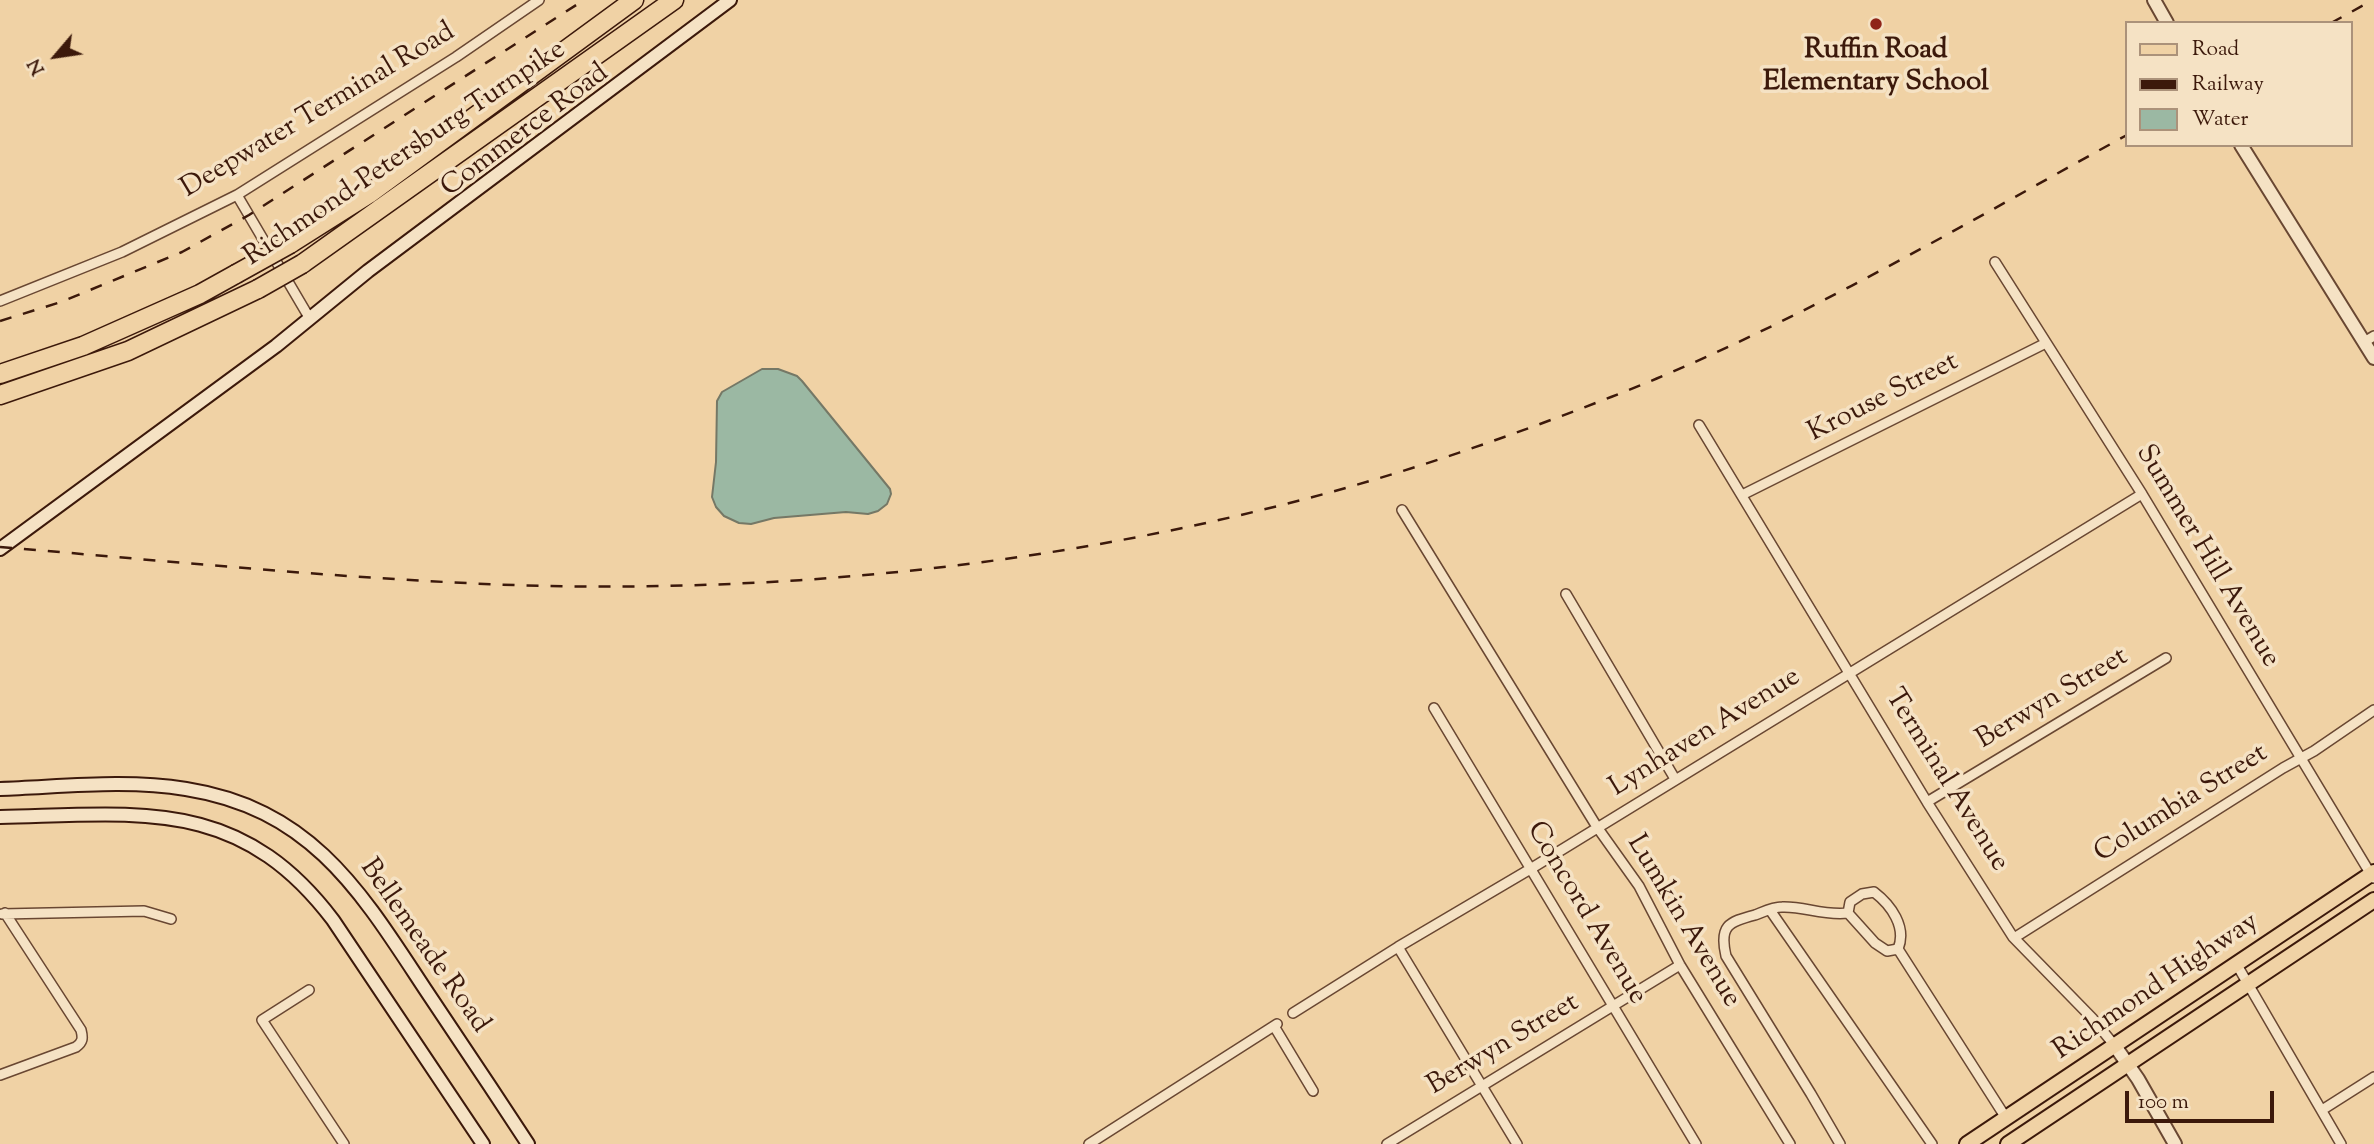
<!DOCTYPE html>
<html>
<head>
<meta charset="utf-8">
<style>
	body { margin:0 }
	#map { position:relative; width:2374px; height:1144px; overflow:hidden; background:#f0d2a5; font-family:"Sorts Mill Goudy",serif }
	canvas { display:block }
	.legend { position:absolute; left:2125px; top:21px; width:228px; height:126px; box-sizing:border-box; background:#f5e2c4; border:2px solid #ab927a; margin:0; padding:9px 12px; list-style:none; font-size:21px; color:#3c190b }
	.legend li { display:flex; align-items:center; gap:14px; height:35px }
	.legend b { width:35px; border:2px solid #ab927a }
	.north { position:absolute; left:21px; top:21px; width:70px; height:70px; -webkit-text-stroke:5px #f5e2c4; paint-order:stroke; rotate:241deg; font-size:19px; font-weight:700; line-height:28px; text-align:center; color:#3c190b }
	.north::after { content:''; display:block; margin:auto; width:24px; height:32px; background:#3c190b; clip-path:polygon(50% 0,100% 100%,50% 72%,0 100%) }
	.scale { position:absolute; left:2125px; top:1091px; width:149px; height:32px; box-sizing:border-box; border:4px solid #3c190b; border-top:0; padding-left:9px; font-size:21px; line-height:24px; white-space:nowrap; color:#3c190b; -webkit-text-stroke:5px #f5e2c4; paint-order:stroke }
</style>
</head>
<body>
<div id="map">
<canvas width="2374" height="1144"></canvas>
<ul class="legend">
<li><b style="height:9px;background:#f0d2a5"></b>Road</li>
<li><b style="height:9px;background:#3c190b"></b>Railway</li>
<li><b style="height:19px;background:#9bb8a3"></b>Water</li>
</ul>
<div class="north">N</div>
<div class="scale">100 m</div>
</div>
<script>
const ctx = document.querySelector('canvas').getContext('2d');
ctx.lineJoin = 'round';
function fill(path, color) {
  ctx.fillStyle = color;
  ctx.fill(path, 'evenodd');
}
function strokePath(path, color, width, dash) {
  ctx.strokeStyle = color;
  ctx.lineWidth = width;
  ctx.lineCap = dash ? 'butt' : 'round';
  ctx.setLineDash(dash || []);
  ctx.stroke(path);
}
function write(font, color, halo, rows, align = 'center') {
  ctx.font = font + ' "Sorts Mill Goudy",serif';
  ctx.lineWidth = 7;
  ctx.setLineDash([]);
  ctx.textBaseline = 'middle';
  ctx.strokeStyle = halo;
  ctx.fillStyle = color;
  for (const [text, x, y, turn = 0] of rows) {
    ctx.save();
    ctx.translate(x, y);
    ctx.rotate((+turn || 0) * Math.PI / 180);
    ctx.textAlign = isNaN(turn) ? turn : align;
    if (halo) ctx.strokeText(text, 0, 0);
    ctx.fillText(text, 0, 0);
    ctx.restore();
  }
}
const water = new Path2D(`
	M762,369h16l19,7 5,5 88,108 1,5 -4,10 -9,7 -10,3 -22,-2 -72,6 -23,6 -12,-1 -15,-7 -8,-9 -4,-10 4,-35 1,-61 5,-9z`);
fill(water, '#9bb8a3');
strokePath(water, '#757866', 2);
const minor = new Path2D(`
	M237,195l73,124
	M1995,262l147,232 231,384
	M0,301l122,-49 115,-57 219,-138 83,-57
	M2364,342l10,-6
	M1699,425l228,377 86,135 80,82 22,27
	M1742,495l304,-152
	M1402,510l195,317 42,59 41,79 110,179
	M1566,594l109,185
	M1434,708l262,436
	M1927,802l239,-144
	M1874,892c17,13 33,35 24,57l-11,2 -12,-8 -27,-30 2,-11 12,-8z
	M1770,910l162,234
	M2,914l142,-3 27,8
	M2014,938l269,-170 31,-17 60,-41
	M1398,947l119,197
	M1898,949l108,169
	M2237,965l104,179
	M309,990l-47,30 82,124
	M1293,1013l105,-66 134,-79 610,-374
	M1274,1026l39,65
	M0,1075l76,-28c7,-5 7,-9 5,-17l-76,-117
	M2322,1110l52,-33
	M1089,1144l188,-120
	M1387,1144l293,-179
	M1840,1144l-29,-50 -85,-138c-7,-30 2,-34 29,-41 8,-3 18,-8 27,-8 22,-1 41,9 66,6`);
const tertiary = new Path2D(`
	M2154,0l13,23
	M2241,145l133,213
	M2115,1046l23,33 37,65`);
const secondary = new Path2D(`
	M0,549l276,-203 92,-75 362,-271
	M0,789c61,-2 125,-10 186,0 126,20 175,103 239,200 35,52 69,103 103,155
	M0,817c139,-3 239,-21 333,103l150,224`);
const primary = new Path2D(`
	M1967,1144l407,-272
	M2008,1144l366,-244`);
const motorway = new Path2D(`
	M290,244l79,-50 265,-194
	M302,264l372,-264
	M0,374l83,-28 117,-52 36,-20
	M0,395l128,-44 130,-62`);
strokePath(minor, '#694732', 12);
strokePath(tertiary, '#694732', 16);
strokePath(secondary, '#3c190b', 16);
strokePath(primary, '#3c190b', 18);
strokePath(motorway, '#3c190b', 21);
strokePath(minor, '#f5e2c4', 9);
strokePath(tertiary, '#f5e2c4', 12);
strokePath(secondary, '#f5e2c4', 12);
strokePath(primary, '#f0d2a5', 14);
strokePath(motorway, '#f0d2a5', 18);
strokePath(new Path2D(`
	M2331,23l42,-23
	M0,321l61,-19 121,-50 67,-37 335,-215
	M0,547c181,15 362,34 544,39 256,5 514,-22 761,-87 104,-27 206,-63 306,-102 180,-70 348,-170 516,-262`), '#3c190b', 2.5, [12, 12]);
const motorwayBridge = new Path2D(`
	M236,274l54,-30
	M258,289l44,-25`);
strokePath(motorwayBridge, '#3c190b', 21, []);
strokePath(motorwayBridge, '#f0d2a5', 18);
for (const [x, y, r, color] of [
	[1876,24,7,"#8f2418"]
]) {
  const dot = new Path2D();
  dot.arc(x, y, r, 0, 2 * Math.PI);
  ctx.fillStyle = color;
  ctx.fill(dot);
  strokePath(dot, '#f5e2c4', 2.5);
}
write('bold 28px', '#3c190b', '#f5e2c4', [
	["Ruffin Road",1876,52],
	["Elementary School",1876,84]
]);
write('28px', '#3c190b', '#f5e2c4', [
	["Deepwater Terminal Road",319,112,-31],
	["Commerce Road",526,132,-37],
	["Richmond-Petersburg Turnpike",406,155,-34],
	["Krouse Street",1884,399,-27],
	["Summer Hill Avenue",2206,557,59],
	["Berwyn Street",2053,700,-31],
	["Lynhaven Avenue",1706,734,-32],
	["Terminal Avenue",1945,781,58],
	["Columbia Street",2182,805,-32],
	["Concord Avenue",1585,914,59],
	["Lumkin Avenue",1682,922,59],
	["Bellemeade Road",423,947,55],
	["Richmond Highway",2157,988,-34],
	["Berwyn Street",1504,1046,-31]
]);
</script>
</body>
</html>
